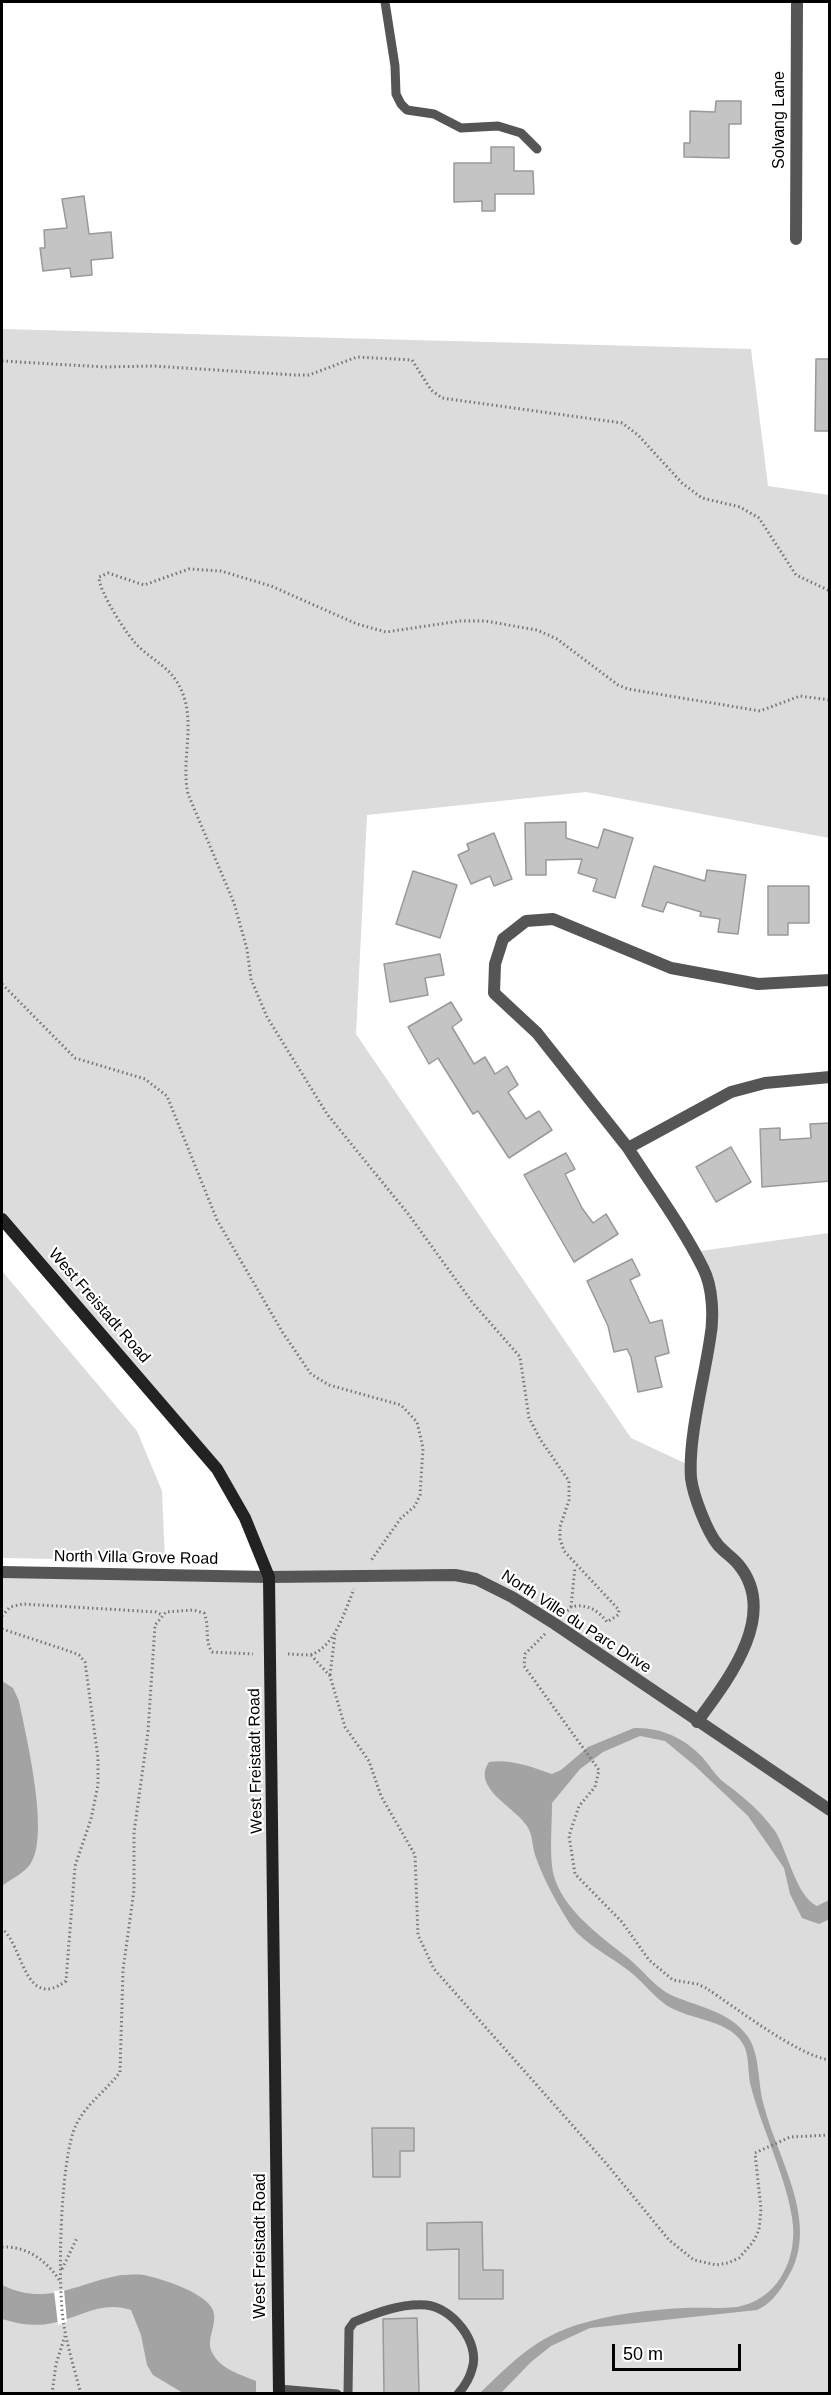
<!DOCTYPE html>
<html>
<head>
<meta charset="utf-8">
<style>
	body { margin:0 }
	#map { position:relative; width:831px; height:2395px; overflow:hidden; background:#fff; font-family:Helvetica,sans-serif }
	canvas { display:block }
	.frame { position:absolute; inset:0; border:3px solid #000; pointer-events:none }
	.scale { position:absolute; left:612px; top:2344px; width:129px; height:27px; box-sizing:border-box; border:3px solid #000; border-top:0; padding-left:8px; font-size:18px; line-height:21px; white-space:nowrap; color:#000; -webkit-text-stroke:4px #fff; paint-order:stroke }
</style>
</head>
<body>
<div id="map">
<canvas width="831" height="2395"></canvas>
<div class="frame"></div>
<div class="scale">50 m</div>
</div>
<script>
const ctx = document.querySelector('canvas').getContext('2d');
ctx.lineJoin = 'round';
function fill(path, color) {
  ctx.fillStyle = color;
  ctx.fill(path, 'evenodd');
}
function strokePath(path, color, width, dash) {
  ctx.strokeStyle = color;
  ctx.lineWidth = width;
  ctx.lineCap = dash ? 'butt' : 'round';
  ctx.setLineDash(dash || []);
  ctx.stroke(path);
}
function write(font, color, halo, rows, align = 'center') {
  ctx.font = font + ' Helvetica,sans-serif';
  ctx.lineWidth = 4.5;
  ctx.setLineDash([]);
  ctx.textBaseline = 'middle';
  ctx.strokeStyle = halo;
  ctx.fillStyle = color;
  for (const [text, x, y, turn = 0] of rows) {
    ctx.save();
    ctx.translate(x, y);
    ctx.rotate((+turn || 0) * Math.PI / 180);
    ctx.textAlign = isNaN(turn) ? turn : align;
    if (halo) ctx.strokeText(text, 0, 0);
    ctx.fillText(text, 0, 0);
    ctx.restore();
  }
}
fill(new Path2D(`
	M2,329l749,20 17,137 61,9v343l-243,-46 -219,23 -11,219 275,404 60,28 20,-166 -18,-48 136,-19v1160l-827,1v-822l267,5 -52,-108 -215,-250z
	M2,1271l135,160 25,60 3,70 -163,-3z`), '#dcdcdc');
fill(new Path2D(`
	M2,1681l11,7 6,13c7,35 31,133 12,162 -6,10 -20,16 -29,23z
	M634,1728c26,-1 51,10 69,30 6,7 12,16 18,22 20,15 39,30 54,51 13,21 21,65 42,75l12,-6 -1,20 -9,4 -17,-6 -12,-24 -6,-26 -36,-52 -54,-51 -29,-24 -25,-5 -37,16 -23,17 -28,34c0,20 -2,43 0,63 4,39 48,70 76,92 14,11 26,28 41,36 25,12 58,16 76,39 16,18 12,50 19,73 15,57 59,121 21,176 -7,12 -16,23 -28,28l-167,18 -39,18 -20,16 -30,31h-21c32,-31 56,-56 100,-69 34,-10 67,-14 103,-16 18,-1 36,1 54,-1 39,-7 59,-44 56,-82 -4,-43 -32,-97 -43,-142 -2,-11 -1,-30 -7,-39 -15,-27 -60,-23 -82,-43 -11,-9 -20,-21 -32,-30 -20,-16 -48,-28 -61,-50 -13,-21 -25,-43 -33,-66 -3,-10 -2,-20 -8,-29 -12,-19 -56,-38 -38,-64 23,-3 42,5 63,12l9,-4 27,-23z
	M121,2275c7,0 16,-1 23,0 18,4 68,19 70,39 2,14 -9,27 -1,40 8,15 28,21 43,27v12h-73l-30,-18 -6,-10 -6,-30 -10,-25c-28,-10 -51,7 -78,13 -18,4 -35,1 -51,-4v-34c45,22 75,-2 119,-10z`), '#a3a3a3');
fill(new Path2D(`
	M64,2290l3,32 -9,3 -4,-34z`), '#fff');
const building = new Path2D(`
	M716,101h25v23h-12v34l-45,-1v-14h6v-32l25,1z
	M491,147h23v24h19l1,23h-39v17h-13v-10l-28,1v-39h37z
	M84,196l5,38 22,-2 2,26 -22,2 1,15 -21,2 -1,-9 -27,3 -3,-23h5l-1,-18 23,-2 -5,-29z
	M816,359h14v72h-15z
	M566,822v16l32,10 6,-19 29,9 -18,60 -22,-7 4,-12 -19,-6 4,-14 -36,1v15h-20l-1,-52z
	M494,833l18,46 -18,7 -4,-10 -19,8 -13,-29 11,-5 -2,-6z
	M654,866l51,15 2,-11 39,5 -8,59 -20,-2 2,-13 -20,-3 1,-4 -34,-10 -4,10 -21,-6z
	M413,871l44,14 -17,53 -44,-14z
	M768,886h41v37h-21v12h-20z
	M440,954l4,21 -19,3 3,17 -38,7 -6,-38z
	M451,1002l11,18 -10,7 22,37 11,-7 10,17 12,-8 11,19 -10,7 18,27 13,-8 13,19 -43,28 -31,-47 -5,3 -35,-56 -9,6 -21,-37z
	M830,1123v58l-68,6 -2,-58 20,-1v12l31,-2 -1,-14z
	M731,1147l20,35 -35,20 -20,-35z
	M566,1153l9,16 -10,5 17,34 11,15 13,-9 12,20 -44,28 -50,-87z
	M632,1259l8,16 -10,5 20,43 12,-3 7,33 -14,4 7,30 -24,5 -7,-35 -4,-8 -13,3 -6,-26 -21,-45z
	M372,2128h42v23h-14v26h-27z
	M482,2222l1,48h20v29h-44v-50l-32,1v-27z
	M417,2318l2,75h-35l-1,-74z`);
fill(building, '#c4c4c4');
strokePath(building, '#999', 1.5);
strokePath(new Path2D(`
	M2,361l103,6 48,-1 142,9h14l48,-18 55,3 19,30 11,8 180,25 16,12 44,48 20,15 38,9 19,11 37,57 34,16
	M2,984l73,74 70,21 22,17 50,124 66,113 28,41 18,11 72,20 16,17 6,26 -3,47 -5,11 -14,12 -31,44
	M571,1607l4,-40
	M564,1614l7,-7c15,-4 27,3 36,15l11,-7 1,-5 -55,-59 -4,-12v-12l9,-27v-19l-29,-42 -11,-21 -9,-61 -48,-55 -63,-87 -82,-101 -60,-97 -16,-38 -4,-30 -13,-46 -46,-109c-8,-36 11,-77 -11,-112 -10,-16 -24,-22 -37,-34 -11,-9 -42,-58 -41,-71l9,-4 36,12 45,-16 32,2 50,15 86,38 29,8 74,-11h25l52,9 20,9 61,46 10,4 132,22 40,-15 30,4
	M2,1616l8,-9 13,-3 133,8 6,3
	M2,1629l67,22 10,4 6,7 13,96v27l-7,34 -16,47 -9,115c-42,31 -43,-37 -64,-52
	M545,1634l-20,20 -1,12 75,104 -4,17 -16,19 -10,30 6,38 47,48 27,38 24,20 24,4 9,4c29,19 92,68 124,72
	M288,1654c8,0 18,2 25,0 23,-10 32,-44 41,-65
	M311,1655l19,21 15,51 24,34 12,35 34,59 3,80 16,34 171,193 64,78 25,20 22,5 12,-2 11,-5 14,-16 6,-12 2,-21 -6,-56 35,-16 40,-2
	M330,1675l5,-41
	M2,2247c25,-1 44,13 58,34
	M62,2269l15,-31
	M52,2394l4,-30 9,-28
	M81,2394c-6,-23 -13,-45 -17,-68 -7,-37 -4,-169 12,-201 10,-21 30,-34 44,-53l3,-102 11,-80v-58l14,-100 7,-107 11,-13 27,-2 11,3c6,13 0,27 8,39l41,2`), '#777', 3, [1.5, 3]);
strokePath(new Path2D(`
	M385,2l10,64 1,28 5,10 6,6 27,4 27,14 37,-2 23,7 16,16
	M279,2389l58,5
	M348,2394l1,-65 5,-7c22,-9 47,-19 72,-17 26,2 55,38 46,64 -2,8 -8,18 -14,25`), '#555', 9);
strokePath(new Path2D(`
	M796,239l1,-237
	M830,980l-72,4 -87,-16 -118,-49 -27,2 -23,18 -8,25 -1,29 43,40 91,115 103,-56 34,-9 65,-6
	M628,1148c25,39 54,78 75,120 10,19 11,50 7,71 -6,41 -22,99 -19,139 2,17 16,54 27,67 6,7 14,12 20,19 42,50 -10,116 -41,158
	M2,1572l267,5 186,-2 21,4 36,18 43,27 275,186`), '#555', 12);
strokePath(new Path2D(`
	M2,1219l215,250 28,49 24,59 10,817`), '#222', 12);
write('16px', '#000', '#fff', [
	["Solvang Lane",780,120,-90],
	["West Freistadt Road",99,1306,49],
	["North Villa Grove Road",136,1558,1],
	["North Ville du Parc Drive",576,1622,33],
	["West Freistadt Road",256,1761,-91],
	["West Freistadt Road",261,2246,-90]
]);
</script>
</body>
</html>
